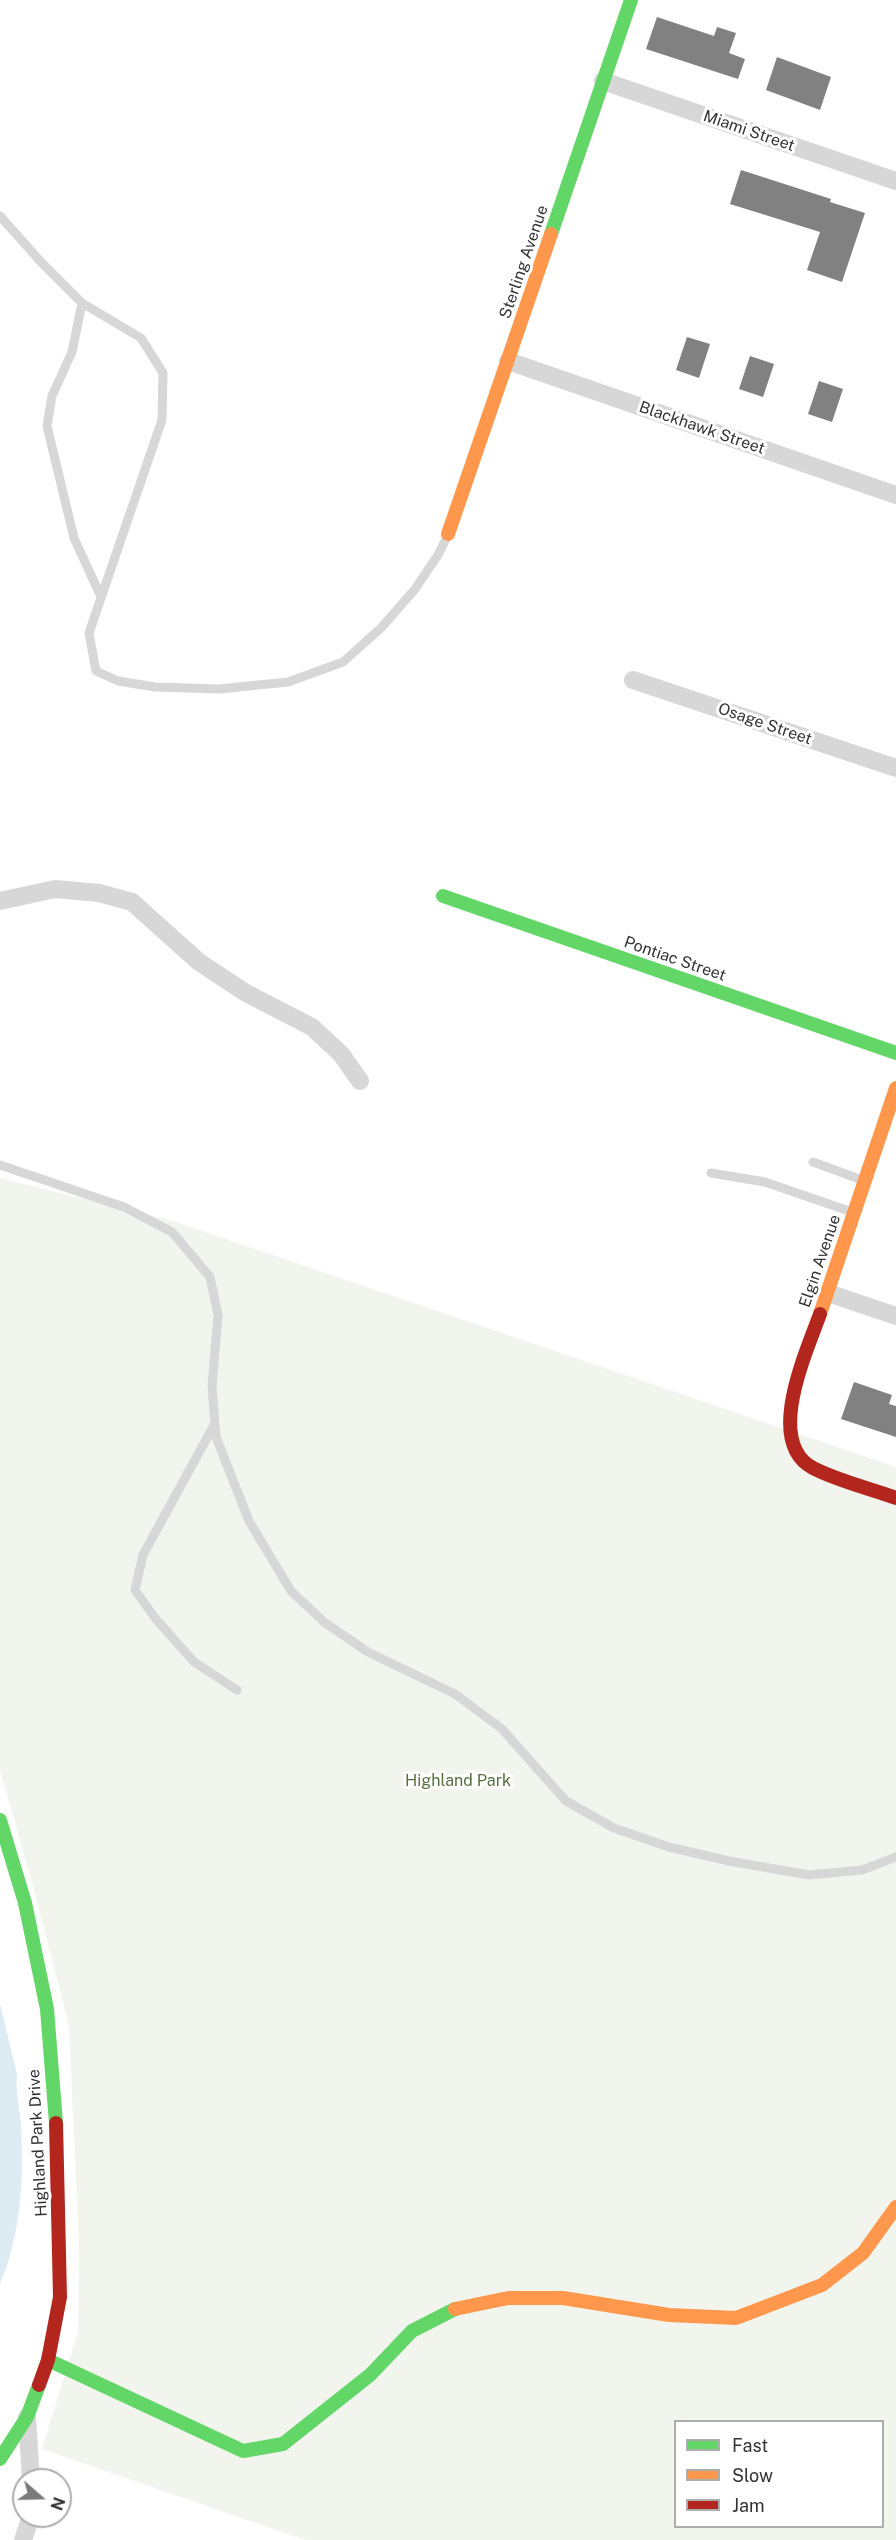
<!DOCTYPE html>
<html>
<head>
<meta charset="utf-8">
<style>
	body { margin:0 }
	#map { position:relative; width:896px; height:2540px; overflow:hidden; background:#fff; font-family:"Public Sans",sans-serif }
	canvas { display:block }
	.legend { position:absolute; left:674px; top:2420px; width:210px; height:108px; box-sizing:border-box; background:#fff; border:2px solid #adadad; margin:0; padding:8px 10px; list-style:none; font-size:18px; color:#333 }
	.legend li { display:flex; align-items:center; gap:12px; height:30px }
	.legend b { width:30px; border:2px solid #adadad }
	.north { position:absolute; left:12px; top:2468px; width:60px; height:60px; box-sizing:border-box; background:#fff; border:2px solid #adadad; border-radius:50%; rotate:110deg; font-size:16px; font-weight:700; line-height:24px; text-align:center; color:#333 }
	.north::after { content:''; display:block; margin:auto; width:21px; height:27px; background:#7a7a7a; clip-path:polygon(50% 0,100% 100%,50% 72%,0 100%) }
</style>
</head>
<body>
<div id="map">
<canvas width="896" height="2540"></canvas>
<ul class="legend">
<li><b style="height:8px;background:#63d668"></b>Fast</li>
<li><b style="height:8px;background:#ff974d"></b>Slow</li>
<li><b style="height:8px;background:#b3261e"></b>Jam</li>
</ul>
<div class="north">N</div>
</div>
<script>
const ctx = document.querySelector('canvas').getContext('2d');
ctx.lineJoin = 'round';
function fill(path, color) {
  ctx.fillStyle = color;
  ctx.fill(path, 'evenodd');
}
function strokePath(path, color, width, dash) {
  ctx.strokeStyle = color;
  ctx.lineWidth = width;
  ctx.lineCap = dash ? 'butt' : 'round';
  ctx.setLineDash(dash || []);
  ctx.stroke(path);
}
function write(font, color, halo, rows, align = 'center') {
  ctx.font = font + ' "Public Sans",sans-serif';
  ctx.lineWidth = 6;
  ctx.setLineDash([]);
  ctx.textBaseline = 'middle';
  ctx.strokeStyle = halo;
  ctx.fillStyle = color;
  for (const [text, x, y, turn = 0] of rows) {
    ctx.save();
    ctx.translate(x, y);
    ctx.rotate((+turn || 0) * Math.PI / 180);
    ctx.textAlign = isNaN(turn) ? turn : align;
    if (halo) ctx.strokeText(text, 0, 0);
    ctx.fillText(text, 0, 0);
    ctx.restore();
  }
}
fill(new Path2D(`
	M0,1178l173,43 723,246v1073h-591l-263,-91 36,-117 1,-88 -10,-218 -34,-133 -35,-123zM676,2422h206v104h-206z`), '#f1f5ed');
fill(new Path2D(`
	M0,2004l17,70c-2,18 3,34 4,51 3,53 0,110 -21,159z`), '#ddebf3');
fill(new Path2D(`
	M657,17l57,19 3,-9 19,6 -7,20 16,6 -7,20 -92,-30z
	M777,57l54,20 -11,33 -54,-20z
	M741,170l90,29 -1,3 35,11 -23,69 -35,-12 13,-38 -90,-28z
	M687,337l23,7 -11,34 -23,-8z
	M750,356l24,8 -11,33 -24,-8z
	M819,381l24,8 -11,33 -24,-8z
	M854,1382l38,13 -3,9 7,2v31l-55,-18z`), '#818181');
strokePath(new Path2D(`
	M0,216l41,46 41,41 59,35 22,35 -1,47 -73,213 7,38 22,10 37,6 64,2 69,-7 55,-20 39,-35 33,-38 23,-34 10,-20
	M82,303l-10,49 -20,44 -5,30 27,112 27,59
	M813,1162l49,18
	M0,1165l124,42 48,25 38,45 8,38 -6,71 4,51 33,84 42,70 33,31 44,30 87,42 47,35 64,72 48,27 55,19 60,14 80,14 53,-5 34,-13
	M711,1173l54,9 87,30
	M214,1425l-71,130 -8,35 20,28 39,44 43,28`), '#d7d7d7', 9);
strokePath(new Path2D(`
	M603,81l293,100
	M508,361l388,134
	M633,680l263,88
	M0,901l55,-12 44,4 33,9 67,60 47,31 66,34 29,27 19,27
	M828,1293l68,23
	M27,2417l4,63
	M23,2540l8,-24`), '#d7d7d7', 18);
strokePath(new Path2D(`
	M551,234l80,-234
	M443,896l453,157
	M0,1820l25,83 22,106 9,114
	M48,2360l195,91 40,-7 87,-69 42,-44 43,-22
	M0,2459l27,-42 12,-32`), '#63d668', 14);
strokePath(new Path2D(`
	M448,534l103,-300
	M820,1314l76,-226
	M455,2309l53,-11h55l106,17 67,3 86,-33 41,-32 33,-46`), '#ff974d', 14);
strokePath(new Path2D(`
	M820,1314c-13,37 -56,128 -7,154 25,13 56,20 83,30
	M39,2385l9,-25 12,-63 -4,-174`), '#b3261e', 14);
write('16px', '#333', '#fff', [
	["Miami Street",749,131,19],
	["Sterling Avenue",524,262,-71],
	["Blackhawk Street",702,428,19],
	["Osage Street",765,724,19],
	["Pontiac Street",675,959,19],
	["Elgin Avenue",820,1261,-71],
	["Highland Park Drive",38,2143,-93]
]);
write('16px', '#56703f', '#fff', [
	["Highland Park",458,1781]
]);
</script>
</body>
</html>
